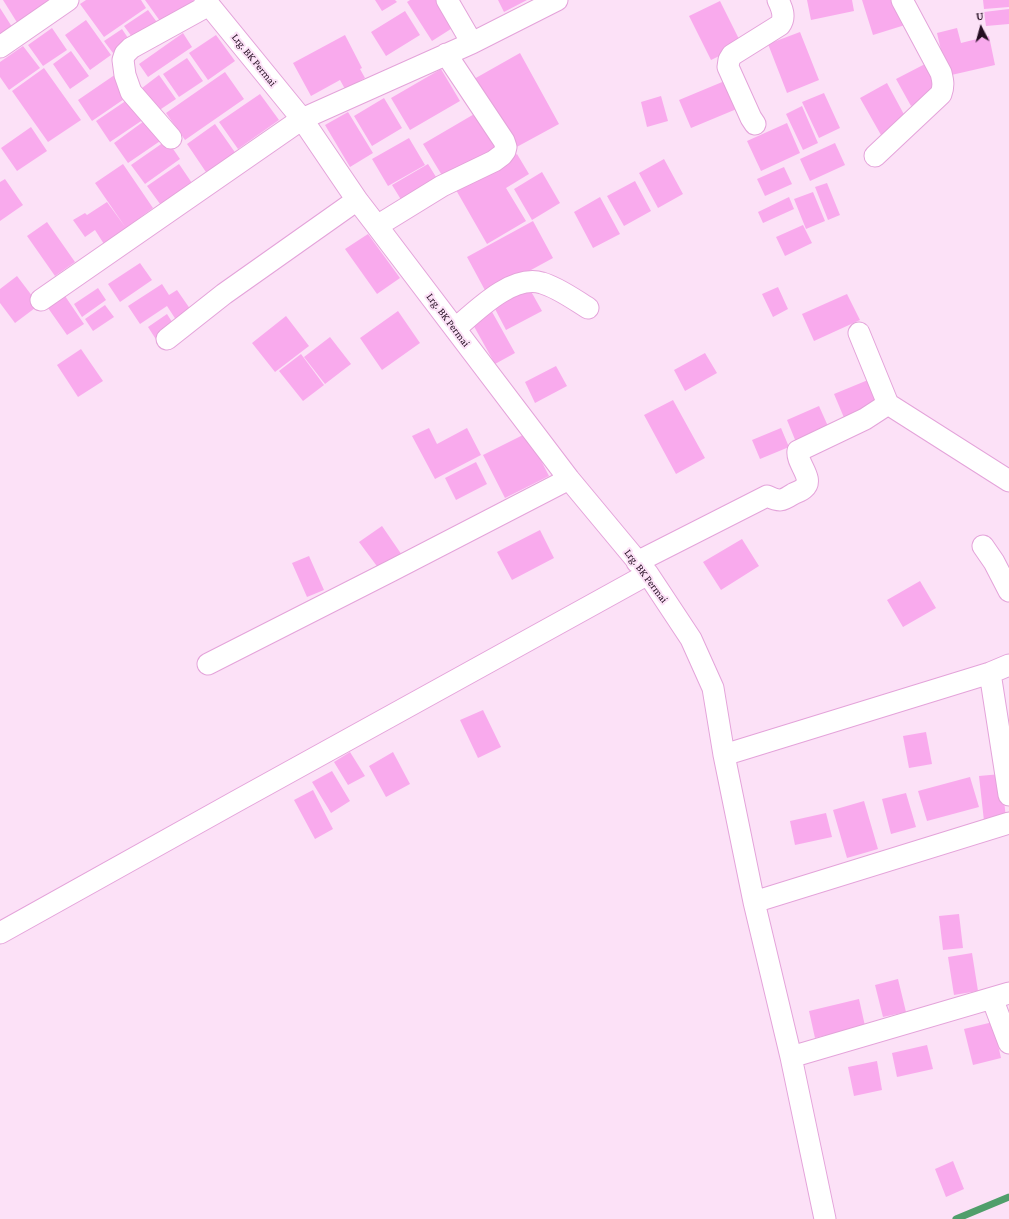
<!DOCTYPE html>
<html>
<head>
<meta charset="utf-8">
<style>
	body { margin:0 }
	#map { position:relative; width:1009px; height:1219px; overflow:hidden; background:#fce1f7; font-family:"Crimson Pro",serif }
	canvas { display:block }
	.north { position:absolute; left:961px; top:8px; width:40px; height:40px; -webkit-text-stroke:3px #fce1f7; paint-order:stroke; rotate:354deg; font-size:11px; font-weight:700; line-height:16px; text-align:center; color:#240d21 }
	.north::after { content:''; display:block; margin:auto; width:14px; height:18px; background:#240d21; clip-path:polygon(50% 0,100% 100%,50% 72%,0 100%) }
</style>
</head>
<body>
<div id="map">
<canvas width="1009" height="1219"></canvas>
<div class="north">U</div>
</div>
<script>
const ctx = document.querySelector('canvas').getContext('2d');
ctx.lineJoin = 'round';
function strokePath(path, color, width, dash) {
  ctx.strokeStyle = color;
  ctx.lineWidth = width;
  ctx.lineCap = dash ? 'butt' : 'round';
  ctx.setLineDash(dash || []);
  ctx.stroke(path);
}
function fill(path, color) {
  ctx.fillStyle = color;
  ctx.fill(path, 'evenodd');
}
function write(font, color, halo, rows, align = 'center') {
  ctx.font = font + ' "Crimson Pro",serif';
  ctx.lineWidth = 4;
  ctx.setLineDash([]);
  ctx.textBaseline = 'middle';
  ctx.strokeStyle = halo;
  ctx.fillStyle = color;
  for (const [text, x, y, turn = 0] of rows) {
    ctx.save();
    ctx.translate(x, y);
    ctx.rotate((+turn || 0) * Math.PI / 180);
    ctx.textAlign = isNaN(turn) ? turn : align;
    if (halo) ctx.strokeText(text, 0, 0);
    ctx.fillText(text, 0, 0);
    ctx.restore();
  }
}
strokePath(new Path2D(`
	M956,1219l53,-22`), '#509e6b', 7);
fill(new Path2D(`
	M3,0h52l-37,24z
	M86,0h55l5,8 -42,29 -24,-33z
	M145,0h49l3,5 -32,23z
	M375,0h20l2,2 -15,9z
	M410,0h27l17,27 -22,14 -25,-39z
	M498,0h29l-23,12z
	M807,0h45l2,11 -43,9z
	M862,0h35l8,25 -32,10z
	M983,0h26v7l-25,2z
	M720,1l22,44 -31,15 -22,-44z
	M0,8l14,22 -14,9z
	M1009,9v15l-23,2 -2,-14z
	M148,10l11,15 -24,16 -11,-15z
	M405,11l15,24 -34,21 -15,-24z
	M86,20l25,35 -21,15 -25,-35z
	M52,28l15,22 -24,16 -15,-21z
	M957,28l4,15 28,-7 6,29 -48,11 -10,-43z
	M122,29l8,12 -17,12 -9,-12z
	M800,32l19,48 -32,13 -19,-49z
	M183,33l9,14 -44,30 -9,-13z
	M216,35l19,26 -27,19 -19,-27z
	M345,35l17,33 -2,1 5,9 -20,11 -5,-9 -29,16 -18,-33z
	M23,46l17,22 -31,22 -9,-13v-15z
	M71,51l18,25 -19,13 -17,-25z
	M520,53l39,71 -46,25 -39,-70z
	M187,58l16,23 -24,16 -16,-23z
	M925,64l14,26 -28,16 -15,-27z
	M44,68l37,52 -33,22 -36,-51z
	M441,69l19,32 -50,29 -19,-32z
	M225,72l19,27 -59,41 -19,-27z
	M116,74l14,21 -38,26 -14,-21z
	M159,75l17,24 -18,12 -16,-23z
	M727,80l12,28 -48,20 -12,-28z
	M887,83l20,37 -26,15 -21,-37z
	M824,93l16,35 -21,10 -17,-36z
	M260,94l19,26 -41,29 -19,-27z
	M133,96l14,21 -37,25 -14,-21z
	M661,96l7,25 -21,6 -6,-25z
	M384,98l18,30 -30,18 -18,-30z
	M802,106l16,37 -15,7 -17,-36z
	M348,112l25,41 -23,14 -25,-42z
	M476,113l22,38 -52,31 -23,-38z
	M151,116l15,21 -38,26 -14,-20z
	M787,123l13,30 -39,18 -14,-30z
	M215,124l24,34 -29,20 -23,-34z
	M31,127l16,24 -30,20 -16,-23z
	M409,138l16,27 -37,21 -16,-27z
	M167,140l13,19 -35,25 -14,-19z
	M835,143l10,22 -35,16 -10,-22z
	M517,154l12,20 -23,14 20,33 -39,23 -31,-54z
	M664,159l19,35 -25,14 -19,-35z
	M123,164l30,44 -27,20 -31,-45z
	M179,164l15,22 -31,22 -16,-22z
	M428,164l13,21 -36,21 -13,-21z
	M784,167l8,17 -27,12 -8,-17z
	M542,172l18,31 -28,17 -18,-31z
	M5,179l18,26 -23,16v-39z
	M635,181l16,30 -27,15 -17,-30z
	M827,183l13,32 -12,5 -13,-33z
	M813,192l12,29 -19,8 -12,-30z
	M600,197l20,37 -27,14 -19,-36z
	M789,197l5,12 -31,14 -5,-11z
	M107,202l19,26 -22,16 -9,-14 -10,7 -12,-17 12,-7 2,2z
	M533,221l20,37 -66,36 -20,-37z
	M47,222l28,40 -20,14 -28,-40z
	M803,225l9,18 -27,13 -9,-19z
	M368,234l32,44 -23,16 -32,-45z
	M140,263l12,17 -32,22 -12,-18z
	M17,276l22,29 -24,18 -15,-20v-14z
	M162,284l7,11 8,-5 18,26 -15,10 -13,-20 -27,18 -12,-18z
	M528,286l14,25 -36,19 -13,-25z
	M778,287l10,22 -15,8 -11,-23z
	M98,288l8,12 -24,17 -8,-13z
	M847,294l13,26 -46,21 -12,-27z
	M65,296l19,28 -17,11 -19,-27z
	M105,305l9,12 -21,14 -8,-12z
	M491,310l24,43 -20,11 -24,-43z
	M398,311l22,32 -38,27 -22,-32z
	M167,314l9,14 -19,13 -9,-14z
	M286,316l23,30 -34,26 -23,-29z
	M330,337l21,27 -26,20 -21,-27z
	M81,349l22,32 -25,16 -21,-32z
	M705,353l12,20 -32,18 -11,-21z
	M301,354l23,31 -21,16 -24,-30z
	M556,366l11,20 -32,17 -10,-21z
	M868,380l11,26 -34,14 -11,-26z
	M673,400l32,58 -29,16 -32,-59z
	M819,406l12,27 -33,14 -11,-27z
	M429,428l8,16 30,-16 14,27 -46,24 -23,-43z
	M781,428l8,19 -29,12 -8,-19z
	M527,433l22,43 -44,22 -22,-43z
	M476,462l11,22 -31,16 -11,-22z
	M382,526l22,32 -22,15 -23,-31z
	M540,530l14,28 -42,22 -15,-28z
	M742,539l17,27 -38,24 -18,-28z
	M309,556l15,34 -17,7 -15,-34z
	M920,581l16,27 -33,19 -16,-27z
	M483,710l18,37 -23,11 -18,-38z
	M926,732l6,32 -23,4 -6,-32z
	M350,752l15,24 -17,9 -14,-23z
	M393,752l17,32 -24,13 -17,-31z
	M332,771l18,30 -19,12 -19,-31z
	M1001,774l5,44 -22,3 -5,-45z
	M970,777l9,30 -52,14 -9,-30z
	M313,790l20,39 -18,10 -21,-39z
	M906,793l10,34 -25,7 -9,-35z
	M864,801l14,48 -31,9 -14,-48z
	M826,813l6,24 -37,8 -5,-24z
	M959,914l4,34 -20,2 -4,-34z
	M972,953l6,38 -24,4 -6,-38z
	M898,979l8,33 -23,5 -8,-32z
	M859,999l6,27 -50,12 -6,-27z
	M993,1022l8,36 -28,7 -9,-36z
	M927,1045l6,24 -36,8 -5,-24z
	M877,1061l5,29 -28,6 -6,-29z
	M953,1161l11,28 -18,8 -11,-28z`), '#f9aaed');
const minor = new Path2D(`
	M205,0l97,119 55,81 20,26 192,253 79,95 43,65 22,49 11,67 30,147 37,155 34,162
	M447,0l25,43
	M0,47l68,-47
	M755,124l-4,-6 -23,-51 1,-7 3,-5 48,-30c6,-8 2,-17 -2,-25
	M171,138l-40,-46 -6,-17 -2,-15 2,-6 6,-6 78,-43
	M875,156l66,-62c3,-8 2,-13 0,-21l-39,-73
	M377,226l65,-40 52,-25 8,-6 3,-4 1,-4 -2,-6 -58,-87
	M41,300l261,-181 170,-76 85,-43
	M455,329c21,-18 57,-55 87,-46 15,4 33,17 46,25
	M167,339l57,-45 133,-94
	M888,404l121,77
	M983,546l11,16 15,29
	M637,562l130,-66c13,6 15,5 26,-2 4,-2 8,-3 11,-6 11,-9 -8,-25 -6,-37l67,-32 23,-15 -29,-71
	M208,664l183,-93 178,-92
	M990,673l19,122
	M724,755l266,-82 19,-8
	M754,902l255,-79
	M0,933l235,-131 413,-228
	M992,998l17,45
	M791,1057l218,-64`);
strokePath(minor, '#e4a3da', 23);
strokePath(minor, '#fff', 21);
write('11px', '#240d21', '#fce1f7', [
	["Lrg. BK Permai",254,60,51],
	["Lrg. BK Permai",448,320,53],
	["Lrg. BK Permai",646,576,53]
]);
</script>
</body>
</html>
